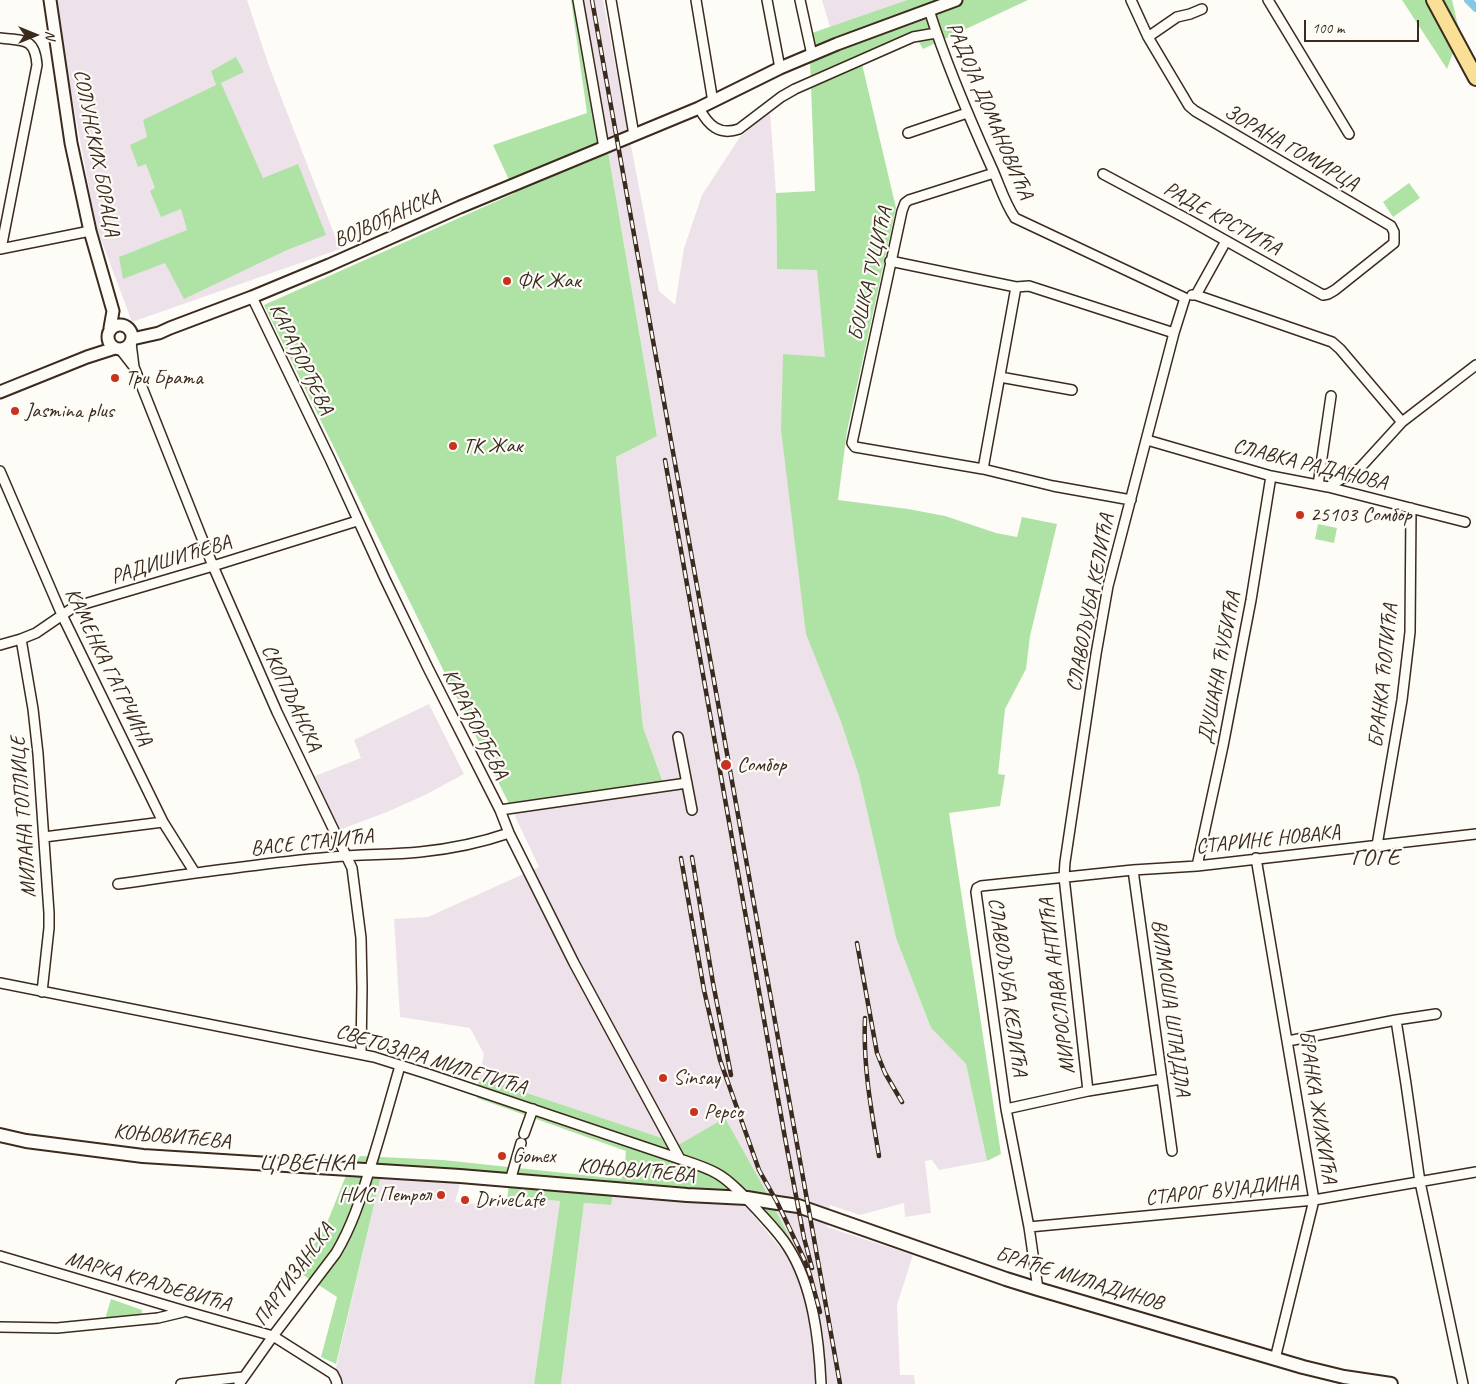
<!DOCTYPE html>
<html>
<head>
<meta charset="utf-8">
<style>
	body { margin:0 }
	#map { position:relative; width:1476px; height:1384px; overflow:hidden; background:#fdfcf7; font-family:Caveat,sans-serif }
	canvas { display:block }
	.north { position:absolute; left:10px; top:10px; width:50px; height:50px; -webkit-text-stroke:4px #fdfcf7; paint-order:stroke; rotate:90deg; font-size:14px; font-weight:700; line-height:20px; text-align:center; color:#3b2a1e }
	.north::after { content:''; display:block; margin:auto; width:18px; height:22px; background:#3b2a1e; clip-path:polygon(50% 0,100% 100%,50% 72%,0 100%) }
	.scale { position:absolute; left:1304px; top:20px; width:115px; height:22px; box-sizing:border-box; border:2px solid #3b2a1e; border-top:0; padding-left:6px; font-size:15px; line-height:18px; white-space:nowrap; color:#3b2a1e; -webkit-text-stroke:4px #fdfcf7; paint-order:stroke }
</style>
</head>
<body>
<div id="map">
<canvas width="1476" height="1384"></canvas>
<div class="north">N</div>
<div class="scale">100 m</div>
</div>
<script>
const ctx = document.querySelector('canvas').getContext('2d');
ctx.lineJoin = 'round';
function fill(path, color) {
  ctx.fillStyle = color;
  ctx.fill(path, 'evenodd');
}
function strokePath(path, color, width, dash) {
  ctx.strokeStyle = color;
  ctx.lineWidth = width;
  ctx.lineCap = dash ? 'butt' : 'round';
  ctx.setLineDash(dash || []);
  ctx.stroke(path);
}
function write(font, color, halo, rows, align = 'center') {
  ctx.font = font + ' Caveat,sans-serif';
  ctx.lineWidth = 4.5;
  ctx.setLineDash([]);
  ctx.textBaseline = 'middle';
  ctx.strokeStyle = halo;
  ctx.fillStyle = color;
  for (const [text, x, y, turn = 0] of rows) {
    ctx.save();
    ctx.translate(x, y);
    ctx.rotate((+turn || 0) * Math.PI / 180);
    ctx.textAlign = isNaN(turn) ? turn : align;
    if (halo) ctx.strokeText(text, 0, 0);
    ctx.fillText(text, 0, 0);
    ctx.restore();
  }
}
fill(new Path2D(`
	M54,0h193l22,66 71,183 -208,73 -36,-96z
	M582,0h21l56,291 16,14 9,-57 18,-53 38,-58 30,-26 6,82 1,76h40l9,89 14,361 19,57 37,162 35,90 35,36 21,97 -48,9 -7,-10 -7,1 6,52 -26,4 -1,-14 -44,12 -30,-10 -3,22 86,28 -16,50 3,70h14l1,9h-90l-1,-16 -17,-89 -18,-43 -26,-50 -38,-67 -45,25 -201,-67 5,-23 -14,-26 -70,-11 -6,-98 34,-2 111,-50 -25,-53 152,-23 -23,-64 -27,-270 41,-22z
	M822,0h85l-77,27z
	M429,704l35,70 -39,21 -38,17 -48,18 -24,-54 46,-18 -7,-18z
	M381,1176l80,5 -6,21 65,6v-10l40,3 -26,183h-202z
	M613,1194l129,8 41,49 11,18 8,20 7,26 6,33 2,36h-256l23,-181 27,2z`), '#eee2ea');
fill(new Path2D(`
	M571,0h11l75,436 -41,21 27,270 23,64 -152,23 -250,-509 251,-112 -22,-48 94,-32z
	M907,0h121l-105,49 -6,-10 -55,25 34,144 -49,223 -9,69 70,9 37,7 51,17 21,4 5,-20 35,7 -27,112 -4,33 -21,40 -7,65 7,1 -5,31 -51,7 52,341 -14,7 -21,-97 -35,-36 -35,-90 -37,-162 -19,-57 -34,-85 -25,-204 2,-76 42,3 -8,-87 -40,-1 -1,-76 39,-2 -6,-157z
	M1402,0h50l8,34 -13,35z
	M236,57l8,15 -23,11 42,95 35,-14 28,71 -39,15 -103,49 -19,-36 -42,16 -4,-22 68,-27 -6,-21 -20,8 -11,-26 5,-3 -9,-24 -8,3 -8,-22 17,-8 -4,-17 73,-35 -5,-14z
	M1409,183l11,15 -27,19 -10,-15z
	M1318,524l19,4 -3,15 -19,-4z
	M479,1077l201,67 45,-26 38,68 26,50 18,43 17,89 1,16h-8c-2,-39 -5,-81 -23,-116 -13,-24 -33,-46 -52,-66l-129,-7 -2,10 -27,-2 -23,181h-27l26,-183 -40,-3v10l-14,-1 3,-23 -128,-8 -45,188 -15,-7 16,-60 -40,-26 28,-43 22,-55 13,-17 83,4 178,19 3,-6 2,-22 -149,-53z
	M111,1299l31,11 -1,7 -36,2z`), '#afe3a5');
strokePath(new Path2D(`
	M1468,0l8,8`), '#83c8e4', 8);
const minor = new Path2D(`
	M578,0l26,148
	M611,0l23,135
	M696,0l17,102
	M767,0l13,68
	M800,0l12,55
	M1268,0l81,134
	M929,10c17,53 39,105 62,156 8,17 13,36 24,52l170,80 -11,35 -66,253 -12,68 -31,208 -1,15 24,214
	M1148,37l29,-20 13,-3 12,-5
	M0,38c23,3 35,-1 37,27l-36,184
	M699,108c9,17 20,28 40,21l42,-32 14,-8 118,-52 23,-4
	M908,133l59,-20
	M994,173l-85,27 -4,3 -3,8 -50,232 3,4 128,22 70,17 78,14
	M1103,174l86,46 134,75 5,-1 7,-4 59,-47v-11l-3,-6 -196,-115 -6,-5 -41,-69 -17,-37
	M0,249l90,-18
	M890,261l126,26 13,-1 145,47
	M1192,295h4l30,-54
	M1196,295l136,47 8,7 62,73
	M252,297l78,162 55,120 43,89 72,142 9,23 65,130 106,196
	M131,343l3,24 79,199 64,146 75,156 9,70 1,50 -1,66
	M120,349l14,18
	M1000,377l72,13
	M1147,440l124,36 57,11 137,35
	M983,469l33,-182
	M0,471l62,144 101,207 32,51
	M1318,485l13,-89
	M1328,487l32,-19 42,-46 74,-57
	M21,639l12,70 5,45 11,159v15l-7,64
	M0,645l21,-6 15,-6 38,-26 139,-41 144,-45
	M678,737l14,73
	M500,810l187,-27
	M44,837l119,-15
	M1377,845l25,-145 8,-68 1,-124
	M1256,858l58,342 -39,159
	M1197,866l26,-120 28,-146 20,-124
	M1133,870l39,281
	M118,884c71,-10 143,-21 214,-27 29,-3 59,-2 88,-5 30,-3 60,-9 89,-19
	M0,983l374,74 54,17 252,85c12,4 25,8 36,14 15,8 31,26 43,39 10,11 21,22 29,35 25,39 31,92 33,137
	M1396,1020l10,64 14,98 43,202
	M1288,1041l108,-21 40,-6
	M1006,1109l82,-18 73,-12
	M524,1134l9,-25
	M510,1181l11,-38
	M1029,1227l285,-27 162,-28
	M0,1256l185,55 88,25 60,38 3,6 1,4
	M1038,1289l-9,-62 -23,-118 -30,-217 1,-4 4,-2 152,-16 64,-4 279,-32
	M0,1327l57,1 101,-10 25,-6
	M181,1384l62,-7
	M239,1384l34,-48 63,-83c16,-27 25,-55 34,-85 11,-34 20,-68 30,-102`);
const tertiary = new Path2D(`
	M50,0l21,143 19,88 23,80 -3,17
	M108 337a12 12 0 1 1 24 0a12 12 0 1 1-24 0Z
	M132,339l27,-6 11,-5 82,-31 77,-32 131,-58 239,-99 81,-40 57,-24 119,-44
	M0,392l87,-35 28,-9`);
const secondary = new Path2D(`
	M0,1135l26,6 117,15 317,20 227,19 60,3 24,4 27,4 208,73 32,10 265,78 41,10 47,7`);
const primary = new Path2D(`
	M1434,0l42,78`);
strokePath(minor, '#3b2a1e', 12);
strokePath(tertiary, '#3b2a1e', 15);
strokePath(secondary, '#3b2a1e', 16);
strokePath(primary, '#3b2a1e', 18);
strokePath(minor, '#fdfcf7', 9);
strokePath(tertiary, '#fdfcf7', 11);
strokePath(secondary, '#fdfcf7', 12);
strokePath(primary, '#fadf96', 14);
const rail = new Path2D(`
	M592,0l248,1384
	M665,460l120,678 19,100 8,30
	M692,857l21,126 18,92
	M681,858l23,132 16,70 39,110 18,32 28,59 5,14 10,37
	M857,943l20,110 8,20 17,29
	M865,1018c-2,48 6,91 14,138`);
strokePath(rail, '#3b2a1e', 4.5);
strokePath(rail, '#fdfcf7', 2.5, [8]);
for (const [x, y, r, color] of [
	[507,281,5,"#c8321e"],
	[115,378,5,"#c8321e"],
	[15,411,5,"#c8321e"],
	[453,446,5,"#c8321e"],
	[1300,515,5,"#c8321e"],
	[726,765,6,"#c8321e"],
	[663,1078,5,"#c8321e"],
	[694,1112,5,"#c8321e"],
	[502,1156,5,"#c8321e"],
	[441,1195,5,"#c8321e"],
	[465,1200,5,"#c8321e"]
]) {
  const dot = new Path2D();
  dot.arc(x, y, r, 0, 2 * Math.PI);
  ctx.fillStyle = color;
  ctx.fill(dot);
  strokePath(dot, '#fdfcf7', 2);
}
write('21px', '#3b2a1e', '#fdfcf7', [
	["РАДОЈА ДОМАНОВИЋА",989,111,67],
	["ЗОРАНА ГОМИРЦА",1291,148,30],
	["СОЛУНСКИХ БОРАЦА",96,153,79],
	["ВОЈВОЂАНСКА",387,219,-24],
	["РАДЕ КРСТИЋА",1222,219,29],
	["БОШКА ТУЦИЋА",871,274,-77],
	["КАРАЂОРЂЕВА",301,359,64],
	["СЛАВКА РАДАНОВА",1310,465,14],
	["РАДИШИЋЕВА",171,560,-17],
	["СЛАВОЉУБА КЕЛИЋА",1091,603,-79],
	["КАМЕНКА ГАГРЧИНА",108,667,64],
	["ДУШАНА ЋУБИЋА",1220,668,-79],
	["БРАНКА ЋОПИЋА",1384,676,-84],
	["СКОПЉАНСКА",291,698,65],
	["КАРАЂОРЂЕВА",475,724,63],
	["МИЛАНА ТОПЛИЦЕ",24,817,-94],
	["СТАРИНЕ НОВАКА",1268,840,-6],
	["ВАСЕ СТАЈИЋА",312,843,-6],
	["МИРОСЛАВА АНТИЋА",1058,986,-97],
	["СЛАВОЉУБА КЕЛИЋА",1007,987,82],
	["ВИЛМОША ШПАЈДЛА",1170,1008,82],
	["СВЕТОЗАРА МИЛЕТИЋА",431,1060,17],
	["БРАНКА ЖИЖИЋА",1317,1107,81],
	["КОЊОВИЋЕВА",172,1137,5],
	["КОЊОВИЋЕВА",636,1171,5],
	["СТАРОГ ВУЈАДИНА",1222,1191,-6],
	["ПАРТИЗАНСКА",294,1275,-54],
	["БРАЋЕ МИЛАДИНОВ",1079,1279,17],
	["МАРКА КРАЉЕВИЋА",148,1282,16]
]);
write('21px', '#3b2a1e', '#fdfcf7', [
	["ФК Жак",517,281],
	["Три Брата",125,378],
	["Jasmina plus",25,411],
	["ТК Жак",463,446],
	["25103 Сомбор",1310,515],
	["Сомбор",737,765],
	["Sinsay",673,1078],
	["Pepco",704,1112],
	["Gomex",512,1156],
	["НИС Петрол",431,1195,"right"],
	["DriveCafe",475,1200]
], 'left');
ctx.letterSpacing = '1px';
write('24px', '#3b2a1e', '#fdfcf7', [
	["ГОГЕ",1376,859],
	["ЦРВЕНКА",307,1164]
]);
ctx.letterSpacing = '0px';
</script>
</body>
</html>
